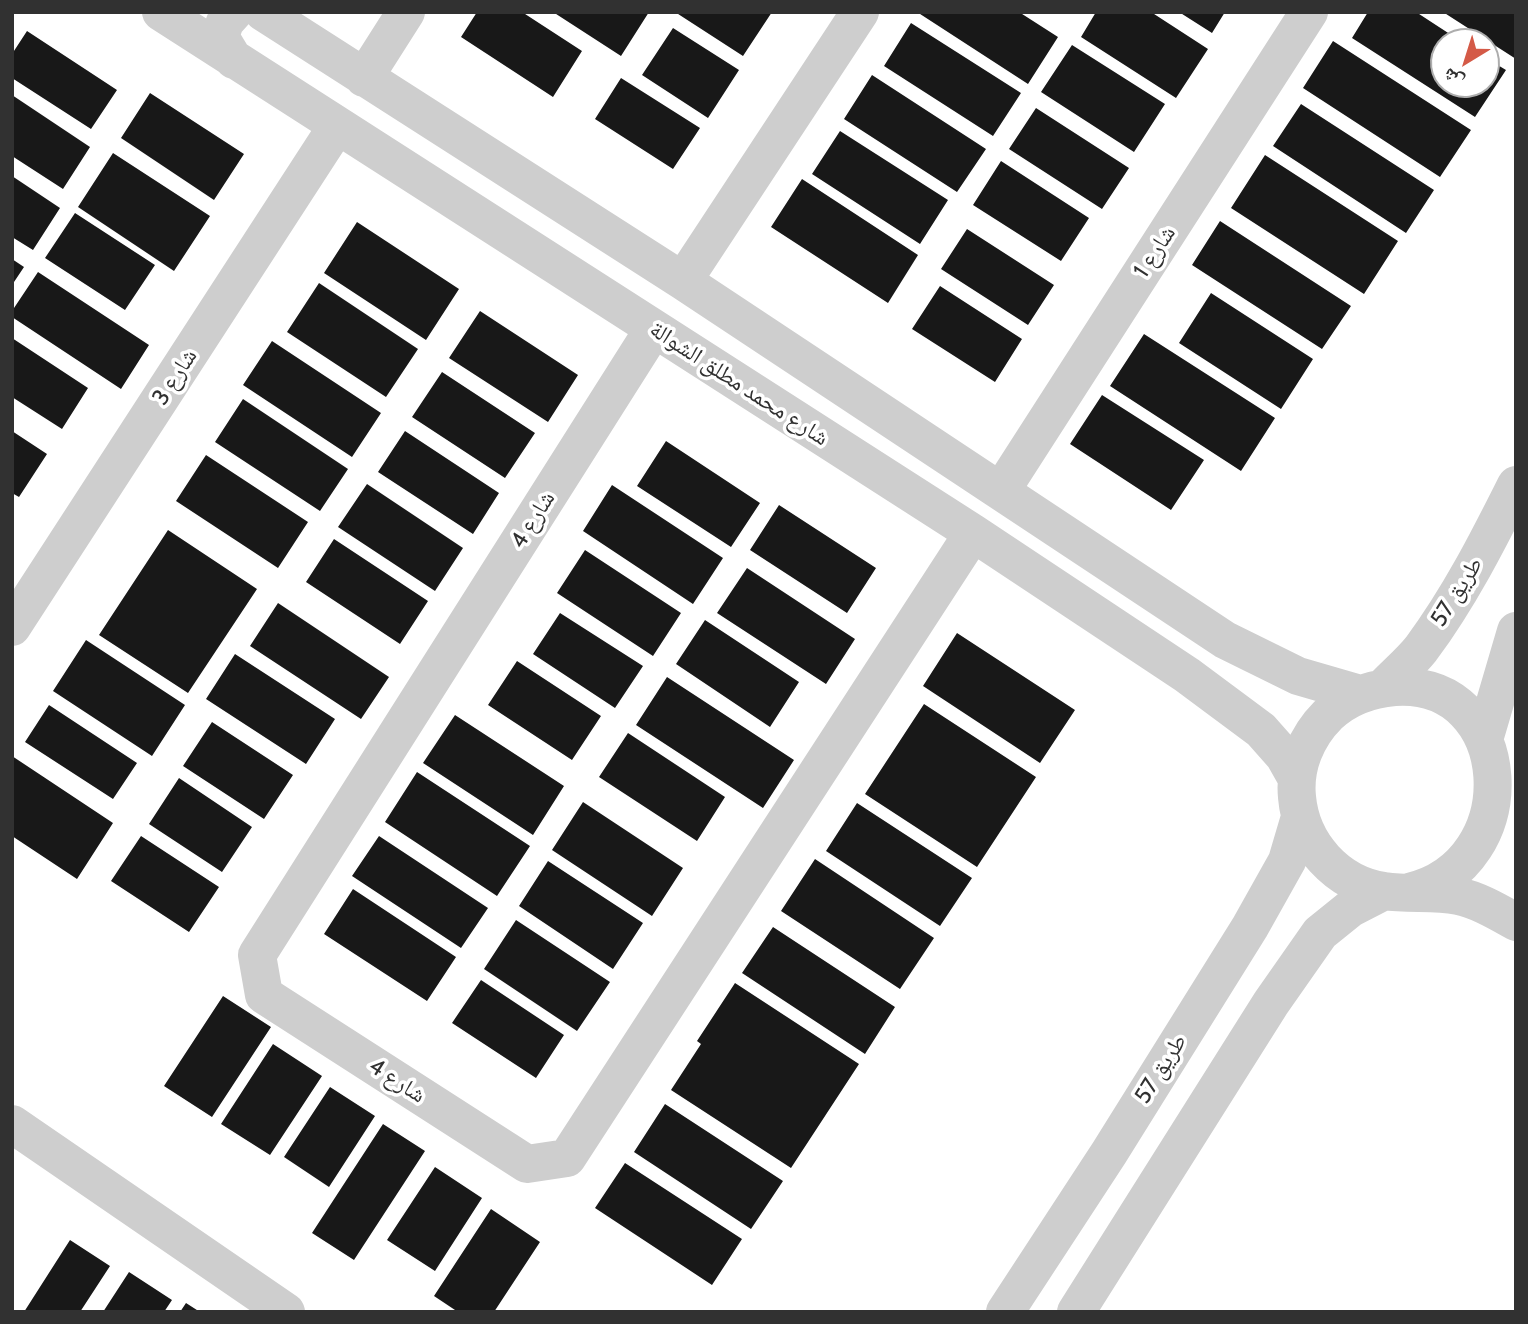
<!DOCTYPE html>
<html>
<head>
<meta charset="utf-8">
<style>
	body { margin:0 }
	#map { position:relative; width:1528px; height:1324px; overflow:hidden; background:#fff; font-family:Cabin,"Noto Naskh Arabic",sans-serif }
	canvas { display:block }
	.frame { position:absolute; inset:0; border:14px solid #313131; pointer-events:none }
	.north { position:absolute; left:1430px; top:28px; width:70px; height:70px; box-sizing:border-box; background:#fff; border:2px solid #adadad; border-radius:50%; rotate:218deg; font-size:19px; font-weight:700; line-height:28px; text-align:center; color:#313131 }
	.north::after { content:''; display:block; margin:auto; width:24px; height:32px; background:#d45a47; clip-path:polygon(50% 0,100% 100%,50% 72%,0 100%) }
</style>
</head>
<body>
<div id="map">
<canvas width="1528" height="1324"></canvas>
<div class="frame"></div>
<div class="north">ش</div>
</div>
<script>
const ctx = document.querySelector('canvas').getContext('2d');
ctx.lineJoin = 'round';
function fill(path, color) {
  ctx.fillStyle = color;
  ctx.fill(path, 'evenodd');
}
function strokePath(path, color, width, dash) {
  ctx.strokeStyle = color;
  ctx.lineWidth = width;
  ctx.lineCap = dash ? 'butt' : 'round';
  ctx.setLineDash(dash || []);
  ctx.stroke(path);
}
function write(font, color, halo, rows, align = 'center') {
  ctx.font = font + ' Cabin,"Noto Naskh Arabic",sans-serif';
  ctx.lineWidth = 7;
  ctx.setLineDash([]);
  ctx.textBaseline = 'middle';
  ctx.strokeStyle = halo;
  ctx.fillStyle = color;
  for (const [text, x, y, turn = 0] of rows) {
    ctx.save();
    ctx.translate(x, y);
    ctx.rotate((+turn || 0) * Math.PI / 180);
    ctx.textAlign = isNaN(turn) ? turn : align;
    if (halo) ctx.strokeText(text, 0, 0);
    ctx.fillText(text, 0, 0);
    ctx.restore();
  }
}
fill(new Path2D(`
	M477,12h45l60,39 -29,46 -92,-60z
	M553,12h96l-28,44z
	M675,12h97l-29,44z
	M917,12h102l39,25 -30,47z
	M1096,12h55l57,37 -32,49 -95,-61z
	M1179,12h46l-13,21z
	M1368,12h48l46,30h-18v42h42v-26l20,12 -31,47 -123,-79z
	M1443,12h73v47z
	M911,23l110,70 -28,43 -109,-70z
	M673,28l66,42 -31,48 -66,-43z
	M27,31l90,59 -26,39 -79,-51v-24z
	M1333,41l138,89 -31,47 -137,-89z
	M1072,45l93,59 -31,48 -93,-60z
	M872,75l114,74 -29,43 -113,-73z
	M621,78l79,50 -27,41 -78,-50z
	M150,93l94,61 -30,46 -93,-62z
	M12,95l78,52 -27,42 -51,-33z
	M1301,104l133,86 -28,43 -133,-87z
	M1036,108l93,60 -27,41 -93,-60z
	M840,131l108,69 -28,44 -108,-70z
	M113,153l97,63 -36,55 -96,-64z
	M1265,155l133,86 -34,53 -133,-86z
	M1001,161l88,57 -28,43 -88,-56z
	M12,176l48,32 -27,42 -21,-13z
	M802,179l116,76 -30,48 -117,-76z
	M75,213l80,52 -30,45 -80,-52z
	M1220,221l131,85 -29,43 -130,-84z
	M357,222l102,67 -33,51 -102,-67z
	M967,229l87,56 -26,40 -87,-56z
	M12,259l12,8 -12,18z
	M38,272l111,73 -28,44 -109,-72v-6z
	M319,283l99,66 -32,48 -99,-65z
	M940,286l82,53 -27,43 -83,-53z
	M1211,293l102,66 -32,50 -102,-66z
	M480,311l98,64 -30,47 -99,-64z
	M1144,334l131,84 -34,53 -131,-85z
	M12,338l76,50 -26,41 -50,-32z
	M272,341l109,72 -29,44 -109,-72z
	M442,372l93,61 -30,45 -93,-61z
	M1102,395l102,65 -33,50 -101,-66z
	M243,399l105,70 -28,42 -105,-69z
	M12,431l35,23 -28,43 -7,-4z
	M405,431l94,62 -26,41 -95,-62z
	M666,441l94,62 -29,44 -94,-61z
	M206,455l102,67 -30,46 -102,-67z
	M367,484l96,64 -28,43 -97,-64z
	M612,485l111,73 -30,46 -110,-73z
	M779,505l97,63 -29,45 -97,-63z
	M168,530l89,59 -69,104 -89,-58z
	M334,539l94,62 -28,43 -94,-62z
	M585,550l96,63 -28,43 -96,-63z
	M747,568l108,71 -29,45 -109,-71z
	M278,603l111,74 -28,42 -111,-73z
	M560,613l83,53 -28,42 -82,-54z
	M705,620l94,62 -29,45 -94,-63z
	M957,633l118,77 -35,53 -117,-77z
	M86,640l99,65 -33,51 -99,-65z
	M235,654l100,65 -29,45 -100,-65z
	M517,661l84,55 -29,44 -84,-55z
	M667,677l127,83 -31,48 -127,-83z
	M924,704l112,73 -59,90 -112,-73z
	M49,705l88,58 -24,36 -88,-57z
	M455,715l109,71 -31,49 -110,-72z
	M212,722l81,53 -29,44 -81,-53z
	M628,733l97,64 -28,44 -98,-64z
	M12,756l101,67 -36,56 -65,-43z
	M417,772l113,74 -33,50 -112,-74z
	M179,778l73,49 -30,45 -73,-48z
	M583,802l100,66 -31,48 -100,-66z
	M857,803l115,75 -32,48 -114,-75z
	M141,836l78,51 -30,45 -78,-51z
	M379,836l109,72 -27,40 -109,-72z
	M815,859l119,79 -34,51 -119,-78z
	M548,861l95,62 -30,46 -94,-63z
	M353,889l103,68 -29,44 -103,-67z
	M516,920l94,62 -33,49 -93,-62z
	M773,927l122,80 -30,47 -123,-81z
	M481,980l83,55 -28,43 -84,-55z
	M735,983l124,81 -68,104 -120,-78 30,-46 -4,-3z
	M223,996l48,31 -59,90 -48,-31z
	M273,1044l49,32 -52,79 -49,-31z
	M330,1087l45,29 -46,71 -45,-30z
	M665,1104l118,77 -32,48 -117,-77z
	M383,1124l42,27 -71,109 -42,-27z
	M625,1163l117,76 -30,46 -117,-77z
	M435,1167l47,31 -47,73 -48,-31z
	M491,1209l49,33 -46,70h-36l-24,-16z
	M70,1240l40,26 -30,46h-56z
	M129,1272l43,28 -8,12h-61z
	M186,1303l14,9h-20z`), '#181818');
strokePath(new Path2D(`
	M161,12l812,521 214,142 74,55 23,26 13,23
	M234,12l-9,10 -5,15 14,23
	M263,12l420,269 542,359 73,36 62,18
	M364,78l42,-66
	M683,281l177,-269
	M653,330l-396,625 7,40 263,169 40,-6 406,-625
	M1001,491l308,-479
	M12,627l325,-501
	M1383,688c12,-13 27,-25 38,-39 38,-51 67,-108 95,-164
	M1486,733l30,-102
	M1409,892c119,-27 108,-213 -14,-205 -25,2 -49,11 -67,28 -22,22 -34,52 -31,82 4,47 40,87 87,94 24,4 50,0 74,5 20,4 40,16 58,26
	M12,1124l274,188
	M1005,1312l104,-159 141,-226 37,-66 13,-44
	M1076,1312l195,-309 49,-70 31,-25 33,-17`), '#cecece', 38);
write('23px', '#313131', '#fff', [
	["شارع 1",1155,252,-57],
	["شارع 3",175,377,-57],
	["شارع محمد مطلق الشوالة",739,384,33],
	["شارع 4",533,520,-58],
	["طريق 57",1457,592,-58],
	["طريق 57",1161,1069,-58],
	["شارع 4",397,1081,33]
]);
</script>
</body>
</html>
